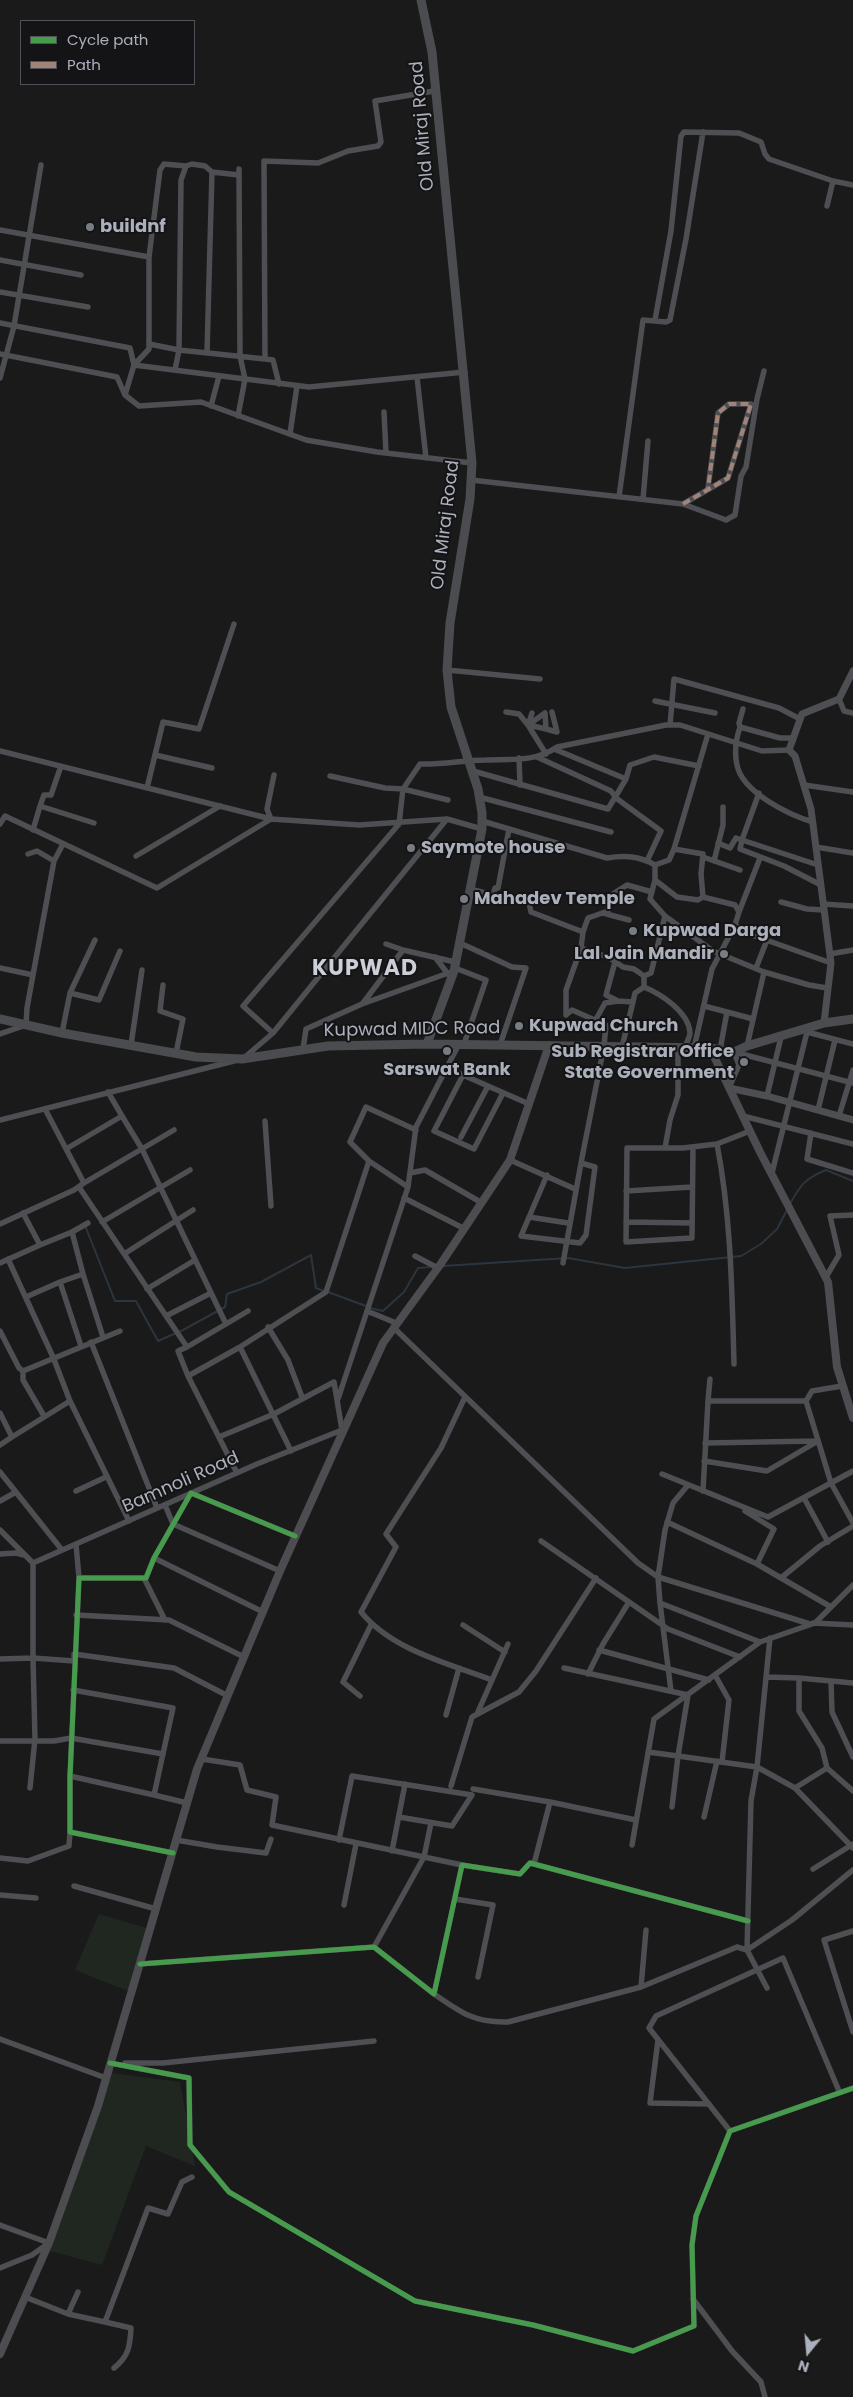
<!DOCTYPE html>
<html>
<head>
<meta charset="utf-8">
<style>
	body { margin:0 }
	#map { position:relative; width:853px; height:2397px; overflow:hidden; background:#1a1a1a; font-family:Poppins,sans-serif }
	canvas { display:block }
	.legend { position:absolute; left:20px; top:20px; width:175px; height:65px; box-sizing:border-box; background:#141416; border:1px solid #505258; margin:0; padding:6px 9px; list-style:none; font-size:15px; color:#abb0bb }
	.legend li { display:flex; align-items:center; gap:10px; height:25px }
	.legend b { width:25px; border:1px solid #505258 }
	.north { position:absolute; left:783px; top:2327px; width:50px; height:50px; -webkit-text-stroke:4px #141416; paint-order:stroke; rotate:197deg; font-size:14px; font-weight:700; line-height:20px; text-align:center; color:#abb0bb }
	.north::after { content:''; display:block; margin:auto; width:18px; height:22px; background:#abb0bb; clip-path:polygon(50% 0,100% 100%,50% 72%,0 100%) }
</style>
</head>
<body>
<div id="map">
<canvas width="853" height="2397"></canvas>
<ul class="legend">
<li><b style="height:6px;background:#469c4c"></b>Cycle path</li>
<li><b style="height:6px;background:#a18479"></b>Path</li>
</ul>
<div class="north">N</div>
</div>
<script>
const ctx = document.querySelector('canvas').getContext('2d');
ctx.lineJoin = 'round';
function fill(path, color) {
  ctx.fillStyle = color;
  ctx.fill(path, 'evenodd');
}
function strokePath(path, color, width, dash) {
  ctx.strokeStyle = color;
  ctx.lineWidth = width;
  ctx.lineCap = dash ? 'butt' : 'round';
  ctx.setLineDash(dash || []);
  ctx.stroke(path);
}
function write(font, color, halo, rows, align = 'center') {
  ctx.font = font + ' Poppins,sans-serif';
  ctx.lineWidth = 4;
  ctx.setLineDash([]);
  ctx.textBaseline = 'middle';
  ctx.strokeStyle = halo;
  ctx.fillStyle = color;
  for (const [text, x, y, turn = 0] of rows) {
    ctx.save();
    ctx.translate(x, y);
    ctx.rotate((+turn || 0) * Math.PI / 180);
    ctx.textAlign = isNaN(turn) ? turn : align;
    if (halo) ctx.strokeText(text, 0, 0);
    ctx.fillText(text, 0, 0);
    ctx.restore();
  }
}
fill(new Path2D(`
	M99,1914l51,15 -22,62 -53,-21z
	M112,2073l68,9 15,84 -49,-20 -44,119 -52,-14z`), '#202721');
strokePath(new Path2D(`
	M790,1204c10,-19 16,-26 36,-34l27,11
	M86,1228l29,73h21l22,40 25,-11 42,-23 2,-13 34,-12 50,-27 5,33 8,3
	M443,1266l125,-8 57,10 116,-12 20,-12 16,-15 11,-21
	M328,1292l38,14
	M370,1308l13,3 21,-19 14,-24 13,-1`), '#2c353d', 2);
strokePath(new Path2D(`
	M186,166l-5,14 -2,170 86,9
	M833,181l20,4
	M0,230l149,27v92l-15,16 -9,30
	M149,257l11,-87 4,-6 22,2 6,-2 13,2 7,6 27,3
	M0,260l81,15
	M0,292l88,15
	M655,320l16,-89 10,-95 3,-4 55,1 22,9 4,12 4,5 64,22 -6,25
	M0,323l130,25 4,17 175,22 156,-15
	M149,344l30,6 -4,20
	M207,353l5,-181
	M0,354l117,23 8,18 14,11 62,-4 105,38 71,12 95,11
	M417,377l9,81
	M0,378l14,-52 27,-161
	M279,384l-6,-24 -8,-1 -1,-198 54,2 30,-12 30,-5 3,-4 -6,-41 59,-10
	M211,406l8,-30
	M384,412l2,41
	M238,416l7,-37 -5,-23 -1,-187
	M290,434l7,-48
	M471,480l212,24 43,16 9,-5 6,-39 5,-9 11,-68 7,-28
	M619,497l24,-177 23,2 4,-2 16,-81 17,-107
	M643,499l5,-58
	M683,504l45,-26 23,-74h-22l-11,9 -10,75
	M447,670l93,9
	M839,699l5,12 9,2
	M655,701l60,12
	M506,712l13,2 9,11 4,-12
	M529,725l17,4
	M670,725l4,-46 105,29 21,11
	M740,727l-1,-4 4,-14
	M792,738h-12l-40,-11c-4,12 -6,25 -3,38 5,27 52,50 76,57
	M554,749l72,30 4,-14 24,-8 45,9
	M0,751l271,68 88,6 88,-6 35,10
	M546,754l-18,-29 17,-12 1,16 11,3 -5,-20
	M155,755l57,13
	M537,757l74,34 5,7 45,33 -14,30
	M519,758l1,27
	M473,771l135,38 18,-30
	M804,785l49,7
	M147,788l16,-66 36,7 35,-105
	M759,793l-17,47 76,25
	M479,797l132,35
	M448,800l-45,-11 17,-25c22,1 44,-4 66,-4 25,-1 50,2 71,-13l109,-22h14l82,26 27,-1
	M40,806l4,-11h7l10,-29
	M271,819l-4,-10 7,-34
	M482,821l125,37c18,-3 32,-2 48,7v15l22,17 21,3 5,-3 32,8 4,7 -4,13 17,10 79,28
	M0,824l5,-8 152,72 114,-69
	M33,830l7,-24 54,17
	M718,843l12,5 6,-10 6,2 -2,9 44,17 37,19
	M816,847l37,6
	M674,849l34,-115
	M28,854l9,-3 17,10 -21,114
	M136,856l84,-50
	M703,857l37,13
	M54,861l9,-17
	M714,861l9,-36v-18
	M655,865l14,-5 5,-11 29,5 -2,20 2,23
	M655,880l-5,19 15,17
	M470,889l42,11 11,-3 6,6 2,9 52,20 5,-14 20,-7v-14l19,-12 25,7
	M493,895l2,-7h3l11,-59
	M781,902l26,7 17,1
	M823,904l30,2
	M739,912l21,-54
	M603,913l26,7
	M95,940l-25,53 29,7 21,-49
	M460,943l52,24 14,1 -26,77
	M386,944l17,6
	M581,948l2,-16
	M830,954l23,-4
	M435,957l13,17
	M0,968l33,7 -6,33 -1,17 -26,9
	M455,968l31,12 -22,64
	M756,968l11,-28
	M644,976l7,-3 14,-57 48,35 51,21 45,13 18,3
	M163,985l-3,26 23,8 -7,34
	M644,987c17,7 45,25 46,46 0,4 -4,10 -5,15
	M618,1001l15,1 -11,45
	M633,1002l2,-9 9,-6
	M363,1003l40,-53 52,12
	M704,1006l23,6
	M566,1015v-25l15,-42 27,9 15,10 11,2 10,7v11
	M595,1021l10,-18 13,-2 -12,-6 9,-33
	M807,1032l46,12
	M62,1033l8,-40
	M273,1033l-30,-27 156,-182 4,-35 -18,-1 -55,-12
	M131,1045l11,-75
	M747,1046l17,-74
	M694,1048l18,-79 23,-44
	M303,1049l3,-20 56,-25 92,-33
	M720,1050l7,-38 26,7
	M734,1052l119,31
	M245,1057l28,-24 174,-214
	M447,1068l82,36
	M463,1075l-29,56 40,18 29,-56
	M729,1088l10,-23 -5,-13
	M767,1096l14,-59
	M818,1110l17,-70
	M122,1116l20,33 84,175
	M743,1116l110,28
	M839,1116l14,-46
	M0,1120l234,-59
	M265,1121l6,85
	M811,1133l-4,26 46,14
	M461,1137l27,-51
	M717,1144c14,73 15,146 17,220
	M693,1147l-1,91 -66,4 1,-94h56l34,-4 33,-13
	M665,1148l5,-28 8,-25v-47
	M66,1149l56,-33 -14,-24
	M510,1160l65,29
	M369,1161l-19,-19 16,-35 50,23
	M410,1173l15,-3 57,33
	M772,1173l36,-145
	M547,1175l-26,61 59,7 6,-8 9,-68 -14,-4 23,-117 2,-21 -34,-15 -6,5
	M84,1183l90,-53
	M79,1187l108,160 61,-36
	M626,1191l66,-4
	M404,1198l61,31
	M529,1217l39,6
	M102,1222l88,-52
	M626,1222l66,1
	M0,1224l74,-34 10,-7 -39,-74
	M40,1245l32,-13
	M124,1254l69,-44
	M415,1256l23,12
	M8,1259l45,98 17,44 -58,36
	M0,1263l40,-18 -17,-32
	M563,1263l18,-100
	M83,1274l20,63
	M826,1277l13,-22 -9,-39 23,-1
	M60,1282l23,-8 -11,-42 16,-9
	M147,1289l48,-29
	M26,1297l34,-15 21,64
	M367,1311l29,12
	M166,1316l45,-23
	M268,1327l20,33 14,37
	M393,1327l245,236 20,14 2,26 100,39
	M0,1331l19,37 4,3v9l21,36
	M91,1342l66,166
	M187,1347l-9,4 10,25 49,97
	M23,1371l97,-40
	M188,1376l52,-29
	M465,1397l-24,51 -55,86 10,13 -35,65c31,38 86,51 131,68
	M338,1399l70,-212 8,-60 43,-83
	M70,1401l59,120
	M708,1401l2,-22
	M806,1401l25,82 22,40
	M0,1413l12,24 -12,8
	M705,1443l111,-2
	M291,1451l-51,-104 86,-55 43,-131 39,26
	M704,1461l63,10 51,-30
	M0,1472l62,78
	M662,1474l106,43 85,-46
	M688,1485l-15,18 -8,27 -7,47 152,47
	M76,1491l30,-14
	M703,1491l5,-90h98l6,-10 30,-5
	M804,1498l24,44
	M0,1501l16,-9
	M165,1505l8,19 107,47
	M745,1511l29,18 -17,35
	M667,1522l90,42 74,43
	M0,1530l33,33v95l-33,1
	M541,1541l127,88 72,28
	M76,1544l3,34
	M0,1554l16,-1 8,2
	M154,1558l109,54
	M33,1563l224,-99 85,-34 -8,-48 -60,32 -55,23
	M144,1578l21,42
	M781,1578l39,-32 33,-20
	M660,1603l11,88
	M76,1615l93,5 75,37
	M813,1623l40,2
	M463,1625l42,27
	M599,1650l110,30
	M564,1668l124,27
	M588,1674l15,-30 26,-42
	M715,1675l14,25 -7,62
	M766,1677l33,1v33l23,37 5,20 -32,20 -38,-21 13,-129
	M799,1678l54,5
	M831,1681l1,31 21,45
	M360,1696l-17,-14 28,-57
	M477,1714l31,-70
	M446,1715l13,-47
	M0,1741h54l17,-3 92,16
	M648,1752l30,4 -6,51
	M202,1759l38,6 7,25 29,7 -4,28 190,40
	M827,1768l26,23
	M70,1776l84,19 19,-87 -100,-18
	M451,1786l21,-69 47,-25 17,-21 60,-93
	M30,1788l5,-49 -2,-81 41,3v-7l100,14 54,28
	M795,1788l58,60
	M473,1789l77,13 86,18
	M154,1795l33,8
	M704,1817l13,-56
	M176,1840l41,7 49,6 5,-14
	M339,1840l13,-64 120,19 -20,31 -53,-9
	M632,1845l22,-126 106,-77 55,-19 38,-38
	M392,1851l13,-67
	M173,1853l-103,-21v-56l9,-198h67l8,-20 37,-65 104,43
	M0,1858l28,3 41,-15 1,-14
	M534,1864l16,-62
	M813,1869l40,-25
	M74,1886l82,23
	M0,1895l36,3
	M455,1899l38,6 -15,72
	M344,1905l12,-61
	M853,1931l-29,9 29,92
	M374,1947l50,-90 7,-34
	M140,1964l234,-17 60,47 28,-129 58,9 10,-11 218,58
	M641,1987l5,-57
	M767,1988l-20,-38 45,-30 61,-50
	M434,1994c27,19 41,29 74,28l133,-35 96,-40 10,3 4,-149 6,-34 -79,-11 10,-61
	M0,2039l106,39
	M658,2040l-8,63 59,1
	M110,2063l79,15 1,67 39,47 186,109 118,24 100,26 61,-25 -2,-81 4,-29 34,-85 123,-43
	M125,2063h38l211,-22
	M730,2131l-81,-103 7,-12 127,-58 56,133
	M0,2225l49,18
	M0,2268l32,-13 17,-12
	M25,2297l43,17 10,-22
	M693,2299l39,52 29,31 4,15
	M68,2314l37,8 43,-114 20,6 14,-32 10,-5
	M105,2322l26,6c-1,18 -2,28 -17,40`), '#4e4f53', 5.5);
strokePath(new Path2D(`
	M824,1023l7,-60 -20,-154 -16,-53 -6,-6 13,-36 37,-15 14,-28
	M729,1088l38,8 86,24`), '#4e4f53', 7);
strokePath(new Path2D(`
	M710,1048l50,104 68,130 9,85 16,51
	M0,2354l49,-111 49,-137 99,-337 83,-198 103,-228 57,-78 70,-105 39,-115`), '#4d4d51', 8);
strokePath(new Path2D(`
	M421,0l11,52 40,411 -2,36 -20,124 -3,47 4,37 27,82 4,24v16l-28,142 -27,73
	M0,1019l62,14 134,24 46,2 86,-13 99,-2 283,4 24,4 13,-6 77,-23 29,-4`), '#4b4c4f', 9);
strokePath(new Path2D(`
	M683,504l45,-26 23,-74h-22l-11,9 -10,75`), '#a18479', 4, [8, 4]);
strokePath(new Path2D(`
	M173,1853l-103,-21v-56l9,-198h67l8,-20 37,-65 104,43
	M140,1964l234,-17 60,47 28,-129 58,9 10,-11 218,58
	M110,2063l79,15 1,67 39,47 186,109 118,24 100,26 61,-25 -2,-81 4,-29 34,-85 123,-43`), '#469c4c', 5);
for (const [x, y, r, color] of [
	[90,227,5,"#787c83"],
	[411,848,5,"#787c83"],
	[464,899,5,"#787c83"],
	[633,931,5,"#787c83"],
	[724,954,5,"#787c83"],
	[519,1026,5,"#787c83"],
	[447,1051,5,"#787c83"],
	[744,1062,5,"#787c83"]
]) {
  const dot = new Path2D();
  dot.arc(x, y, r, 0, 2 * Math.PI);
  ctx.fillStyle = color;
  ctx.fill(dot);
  strokePath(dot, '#141416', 2);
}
write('18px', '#abb0bb', '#141416', [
	["Old Miraj Road",423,126,-95],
	["Old Miraj Road",446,525,-83],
	["Kupwad MIDC Road",412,1030,-1],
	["Bamnoli Road",181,1483,-24]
]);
write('bold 18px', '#abb0bb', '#141416', [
	["buildnf",100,227],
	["Saymote house",421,848],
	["Mahadev Temple",474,899],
	["Kupwad Darga",643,931],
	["Lal Jain Mandir",714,954,"right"],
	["Kupwad Church",529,1026],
	["Sub Registrar Office",734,1052,"right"],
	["State Government",734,1073,"right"],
	["Sarswat Bank",447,1070,"center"]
], 'left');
ctx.letterSpacing = '1px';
write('bold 22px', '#cccfd7', '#141416', [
	["KUPWAD",365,969]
]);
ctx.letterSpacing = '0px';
</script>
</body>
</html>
